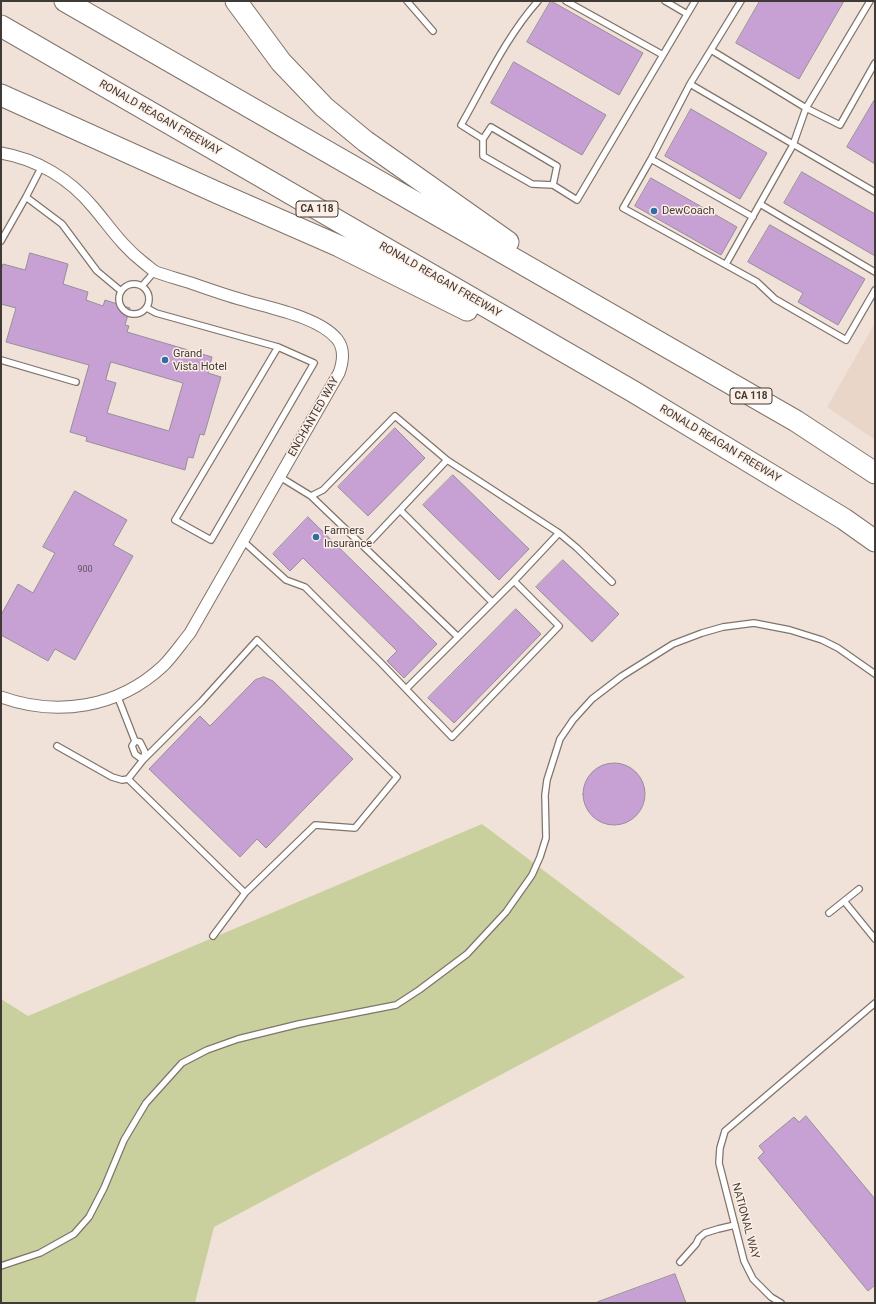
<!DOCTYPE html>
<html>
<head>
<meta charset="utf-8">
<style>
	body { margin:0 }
	#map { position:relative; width:876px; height:1304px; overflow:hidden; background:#f0e2d8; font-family:Roboto,sans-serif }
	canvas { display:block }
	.frame { position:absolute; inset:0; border:2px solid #3f3a36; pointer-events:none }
</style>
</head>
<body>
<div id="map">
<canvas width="876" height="1304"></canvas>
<div class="frame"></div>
</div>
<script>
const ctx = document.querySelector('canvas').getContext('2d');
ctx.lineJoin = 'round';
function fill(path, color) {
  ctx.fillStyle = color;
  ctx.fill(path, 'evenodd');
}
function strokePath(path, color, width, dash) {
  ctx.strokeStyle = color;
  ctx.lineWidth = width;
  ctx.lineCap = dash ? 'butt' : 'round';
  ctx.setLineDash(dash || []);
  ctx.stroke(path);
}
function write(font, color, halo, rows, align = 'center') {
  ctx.font = font + ' Roboto,sans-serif';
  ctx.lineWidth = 3;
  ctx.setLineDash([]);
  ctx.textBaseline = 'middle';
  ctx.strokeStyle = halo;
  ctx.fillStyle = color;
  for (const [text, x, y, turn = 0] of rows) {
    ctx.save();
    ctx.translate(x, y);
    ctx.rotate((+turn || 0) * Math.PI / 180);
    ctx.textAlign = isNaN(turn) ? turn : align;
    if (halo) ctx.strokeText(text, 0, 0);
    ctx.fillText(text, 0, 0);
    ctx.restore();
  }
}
fill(new Path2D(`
	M875,323v117l-48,-33z`), '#ead6c8');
fill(new Path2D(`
	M482,824l203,153 -471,250 -19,76h-194v-304l27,17z`), '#cad09d');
const building = new Path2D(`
	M551,1l92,52 -24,42 -92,-53z
	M760,1h84l-45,78 -63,-36z
	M514,62l92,53 -24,40 -91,-52z
	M875,99v65l-28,-17z
	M691,109l76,44 -27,46 -75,-43z
	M802,172l73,42v42l-91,-53z
	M651,178l86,49 -16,28 -86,-49z
	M770,225l95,54 -27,46 -40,-23 5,-9 -55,-31z
	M30,253l38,11 -5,20 25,8 -2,8 17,6 2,-6 25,8 -5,17 4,1 -2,6 85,25 -4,16 13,4 -17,58 -4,-1 -7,24 -5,-1 -3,13 -99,-29 1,-4 -17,-5 19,-67 -83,-23 10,-34 -15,-4v-35l2,-5 22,6zM111,362l72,21 -14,48 -62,-18 9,-30 -10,-3z
	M395,428l30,30 -57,58 -30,-29z
	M453,475l76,74 -30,31 -76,-75z
	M75,491l52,29 -14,25 20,11 -58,104 -20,-11 -7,12 -47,-26v-20l17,-31 15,9 22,-40 -12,-6z
	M308,517l129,127 -33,34 -17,-17 10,-10 -94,-93 -13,13 -17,-17z
	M563,560l56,54 -27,28 -56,-55z
	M516,609l25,25 -87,89 -26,-25z
	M264,677l9,4 80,78 -87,89 -9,-9 -17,18 -91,-88 51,-53 10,10 45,-46z
	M583 794a31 31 0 1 1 62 0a31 31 0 1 1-62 0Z
	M806,1116l69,83v86l-7,6 -110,-133 6,-6 -5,-6 35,-29 5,5z
	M675,1274l11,29h-87l-1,-1z`);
fill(building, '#c7a1d3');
strokePath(building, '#978e9a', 1);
const lane = new Path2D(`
	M407,1l26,30
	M566,1l97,54
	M665,1l22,13
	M711,50l95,58 34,17 35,-62
	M690,84l51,-83
	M483,139l-22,-14c24,-42 45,-88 77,-124
	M651,159l102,58
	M553,185l4,-19 -66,-39 -8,12v17l49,28 21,1 24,15 118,-199
	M875,192l-185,-108 -39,75 -28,49 134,74 18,17 71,41 29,-50
	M26,197l16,-31
	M760,204l115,68
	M1,241l25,-44 36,27 35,47 24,20
	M726,264l67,-119 13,-37 64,-107
	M119 299a15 15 0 1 1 30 0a15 15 0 1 1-30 0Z
	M142,286l13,-15
	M147,308l9,5 122,34 -103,173 36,20 103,-177 -36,-16
	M1,360l75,22
	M311,496l147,141 -52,52
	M400,510l92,92
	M559,533l18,15 35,34
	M243,541l43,39 19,7 76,76 71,74 107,-111 -45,-45 45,-48 -112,-73 -52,-44 -72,74 -12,6 -31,-19
	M365,547l82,-87
	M458,637l56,-56
	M117,695l18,46 -3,5 3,8 8,6
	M135,741l5,1 5,10 -2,8 -15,19 117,114 70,-68 40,3 42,-51 -140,-137 -56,62 -58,58
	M57,746l55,31 10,3 6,-1
	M844,901l31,38
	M829,913l30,-24
	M213,936l32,-43
	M680,1262l16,-18 3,-6 6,-5 13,-4 17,-4
	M1,1266l39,-13 34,-19 15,-17 15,-29 20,-48 22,-37 36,-40 25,-13 31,-11 61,-15 97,-19 23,-15 48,-36 39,-42 26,-37 8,-18 6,-19 -1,-43 2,-15 13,-41 13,-19 19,-21 30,-23 51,-32 29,-11 21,-6 31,-4 36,7 32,10 16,8 37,26
	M781,1303l-10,-6 -18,-18 -9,-18 -25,-98 1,-15 5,-17 150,-128`);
const street = new Path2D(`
	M1,153c36,6 69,26 92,54 17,20 29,39 51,56 4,3 8,7 12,9 11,4 23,7 35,11 17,6 34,12 52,17 27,8 76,17 94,39 8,10 6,23 2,34l-149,260c-9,11 -17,23 -27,33 -45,42 -106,51 -162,31`);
const highway = new Path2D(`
	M65,1l731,420 79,52
	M236,1l45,61 43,45 41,34 143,101
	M1,26l633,366 210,127 31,22
	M1,95l217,98 121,53 128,64`);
strokePath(lane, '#80746b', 8);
strokePath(street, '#80746b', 13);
strokePath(highway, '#80746b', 23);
strokePath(lane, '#fff', 5.5);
strokePath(street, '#fff', 11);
strokePath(highway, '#fff', 21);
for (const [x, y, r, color] of [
	[654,211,4,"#2c6fa5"],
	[165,360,4,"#2c6fa5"],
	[316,537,4,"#2c6fa5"]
]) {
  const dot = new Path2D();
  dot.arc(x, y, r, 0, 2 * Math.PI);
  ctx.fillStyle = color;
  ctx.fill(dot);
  strokePath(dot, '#fdefe6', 1.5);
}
write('9px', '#61545d', null, [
	["900",85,570]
]);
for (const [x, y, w] of [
	[317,209,42],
	[751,396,42]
]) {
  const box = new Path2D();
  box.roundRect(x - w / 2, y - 8, w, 16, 3);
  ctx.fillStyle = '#fdefe6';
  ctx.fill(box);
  strokePath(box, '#3f3a36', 1);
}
write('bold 10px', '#3f3a36', null, [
	["CA 118",317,209],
	["CA 118",751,396]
]);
write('11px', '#3f3a36', '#fdefe6', [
	["RONALD REAGAN FREEWAY",160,118,30],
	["RONALD REAGAN FREEWAY",440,280,30],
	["ENCHANTED WAY",314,417,-60],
	["RONALD REAGAN FREEWAY",720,444,31],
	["NATIONAL WAY",745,1221,75]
]);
write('11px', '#3f3a36', '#fdefe6', [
	["DewCoach",662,211],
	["Grand",173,354],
	["Vista Hotel",173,367],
	["Farmers",324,531],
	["Insurance",324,544]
], 'left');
</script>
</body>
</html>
